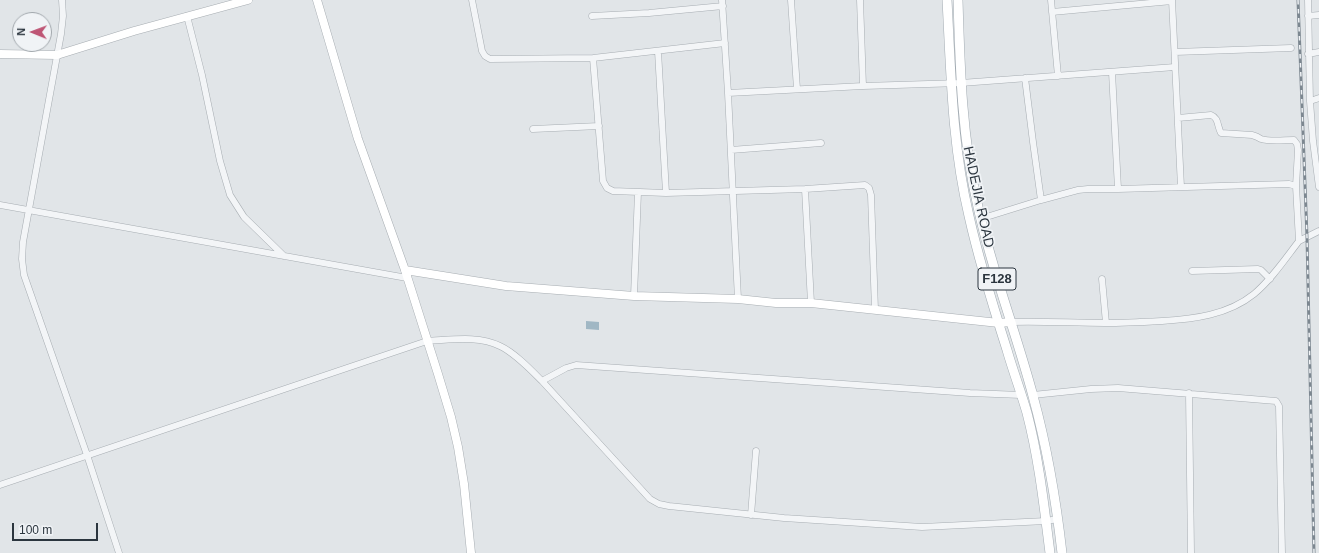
<!DOCTYPE html>
<html>
<head>
<meta charset="utf-8">
<style>
	body { margin:0 }
	#map { position:relative; width:1319px; height:553px; overflow:hidden; background:#e1e5e8; font-family:Arial,sans-serif }
	canvas { display:block }
	.north { position:absolute; left:12px; top:12px; width:40px; height:40px; box-sizing:border-box; background:#f0f3f6; border:1px solid #a1a7ac; border-radius:50%; rotate:271deg; font-size:11px; font-weight:700; line-height:16px; text-align:center; color:#2b353e }
	.north::after { content:''; display:block; margin:auto; width:14px; height:18px; background:#be5575; clip-path:polygon(50% 0,100% 100%,50% 72%,0 100%) }
	.scale { position:absolute; left:12px; top:523px; width:86px; height:18px; box-sizing:border-box; border:2px solid #2b353e; border-top:0; padding-left:5px; font-size:12px; line-height:14px; white-space:nowrap; color:#2b353e; -webkit-text-stroke:3px #f0f3f6; paint-order:stroke }
</style>
</head>
<body>
<div id="map">
<canvas width="1319" height="553"></canvas>
<div class="north">N</div>
<div class="scale">100 m</div>
</div>
<script>
const ctx = document.querySelector('canvas').getContext('2d');
ctx.lineJoin = 'round';
function fill(path, color) {
  ctx.fillStyle = color;
  ctx.fill(path, 'evenodd');
}
function strokePath(path, color, width, dash) {
  ctx.strokeStyle = color;
  ctx.lineWidth = width;
  ctx.lineCap = dash ? 'butt' : 'round';
  ctx.setLineDash(dash || []);
  ctx.stroke(path);
}
function write(font, color, halo, rows, align = 'center') {
  ctx.font = font + ' Arial,sans-serif';
  ctx.lineWidth = 3.5;
  ctx.setLineDash([]);
  ctx.textBaseline = 'middle';
  ctx.strokeStyle = halo;
  ctx.fillStyle = color;
  for (const [text, x, y, turn = 0] of rows) {
    ctx.save();
    ctx.translate(x, y);
    ctx.rotate((+turn || 0) * Math.PI / 180);
    ctx.textAlign = isNaN(turn) ? turn : align;
    if (halo) ctx.strokeText(text, 0, 0);
    ctx.fillText(text, 0, 0);
    ctx.restore();
  }
}
fill(new Path2D(`
	M586,321l13,1v8l-13,-1z`), '#a0b7c4');
const street = new Path2D(`
	M62,0l1,16 -2,18 -38,208 -1,17 2,16 63,180 32,98
	M472,0l10,51 3,5 5,3 103,-1 132,-15
	M722,0l6,93 10,206
	M791,0l6,89
	M860,0l3,86
	M1051,0l7,76
	M1172,0l9,187
	M1308,0l2,101 3,40 6,46
	M1052,12l120,-11
	M187,16l15,59 18,86 10,34 14,22 40,39
	M592,16l57,-3 74,-7
	M1308,16l11,-1
	M658,51l8,142
	M1175,52l116,-4
	M1308,54l11,-2
	M593,58l10,123 4,7 6,3 53,2 139,-4 60,-4 4,3 2,7 4,115
	M1112,72l6,117
	M1025,78l8,64 8,58
	M728,93l135,-7 98,-3 214,-16
	M1310,101l9,-3
	M533,129l66,-3
	M731,150l90,-7
	M805,189l6,114
	M0,205l407,73
	M980,219l61,-19 37,-10 10,-1h30l171,-5 7,2
	M1299,241l20,-10
	M1192,271l66,-2 3,1 9,9
	M1102,279l4,44
	M634,296l4,-104
	M1011,322c31,-1 62,1 94,1 19,0 38,-1 57,-2 32,-2 66,-6 92,-27 18,-15 31,-35 45,-53l-3,-55 2,-36 -1,-6 -3,-4c-10,0 -24,2 -33,-1 -3,-2 -5,-3 -9,-4l-31,-2c-4,-7 -2,-15 -10,-18l-33,3
	M542,381l108,118 9,5 10,2 115,12 138,9 124,-6 12,-2
	M1189,393l2,160
	M1033,395l58,-6 27,-1 158,13 3,5 3,147
	M0,485l427,-144c24,-1 51,-6 73,5 15,7 31,24 42,35l24,-13 10,-3 394,28 51,2
	M751,515l5,-64`);
const secondary = new Path2D(`
	M317,0l41,139 47,131 33,104 13,43 7,30 6,37 7,69
	M0,54l57,1 77,-24 114,-31
	M405,270l101,16 128,10 104,3 38,4h35l188,20 12,-1`);
const primary = new Path2D(`
	M947,0c4,73 5,145 22,216 10,45 24,90 38,134 6,21 14,42 20,63 12,46 17,93 23,140
	M958,0c2,70 4,139 20,207 14,64 38,125 55,189 14,51 23,104 29,157`);
strokePath(street, '#a7adb2', 7);
strokePath(secondary, '#a7adb2', 9);
strokePath(primary, '#a2abb2', 10);
strokePath(street, '#f3f5f7', 6);
strokePath(secondary, '#fff', 8);
strokePath(primary, '#fff', 9);
const rail = new Path2D(`
	M1298,0l9,237 7,316`);
strokePath(rail, '#7c8790', 3);
strokePath(rail, '#f0f3f6', 1.5, [4.5]);
for (const [x, y, w] of [
	[997,279,38]
]) {
  const box = new Path2D();
  box.roundRect(x - w / 2, y - 11, w, 22, 3);
  ctx.fillStyle = '#f0f3f6';
  ctx.fill(box);
  strokePath(box, '#2b353e', 1);
}
write('bold 13px', '#2b353e', null, [
	["F128",997,279]
]);
write('14px', '#2b353e', '#f0f3f6', [
	["HADEJIA ROAD",978,197,78]
]);
</script>
</body>
</html>
